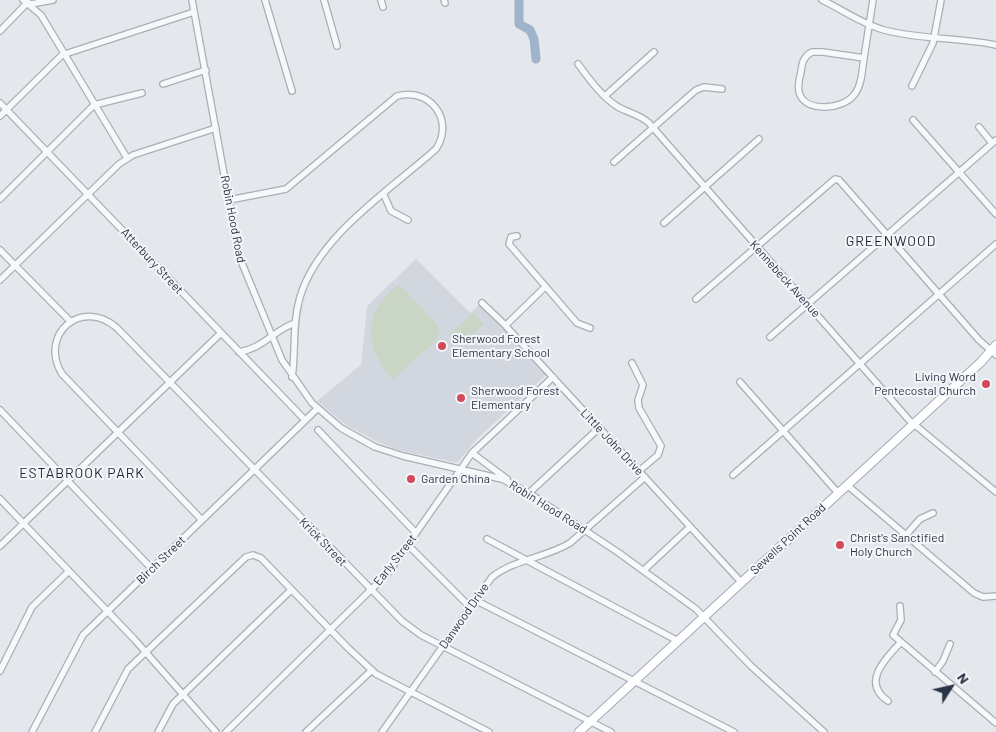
<!DOCTYPE html>
<html>
<head>
<meta charset="utf-8">
<style>
	body { margin:0 }
	#map { position:relative; width:996px; height:732px; overflow:hidden; background:#e4e7ec; font-family:Barlow,sans-serif }
	canvas { display:block }
	.north { position:absolute; left:926px; top:662px; width:50px; height:50px; -webkit-text-stroke:4px #f4f6f9; paint-order:stroke; rotate:55deg; font-size:14px; font-weight:700; line-height:20px; text-align:center; color:#2b3445 }
	.north::after { content:''; display:block; margin:auto; width:18px; height:22px; background:#2b3445; clip-path:polygon(50% 0,100% 100%,50% 72%,0 100%) }
</style>
</head>
<body>
<div id="map">
<canvas width="996" height="732"></canvas>
<div class="north">N</div>
</div>
<script>
const ctx = document.querySelector('canvas').getContext('2d');
ctx.lineJoin = 'round';
function fill(path, color) {
  ctx.fillStyle = color;
  ctx.fill(path, 'evenodd');
}
function strokePath(path, color, width, dash) {
  ctx.strokeStyle = color;
  ctx.lineWidth = width;
  ctx.lineCap = dash ? 'butt' : 'round';
  ctx.setLineDash(dash || []);
  ctx.stroke(path);
}
function write(font, color, halo, rows, align = 'center') {
  ctx.font = font + ' Barlow,sans-serif';
  ctx.lineWidth = 4;
  ctx.setLineDash([]);
  ctx.textBaseline = 'middle';
  ctx.strokeStyle = halo;
  ctx.fillStyle = color;
  for (const [text, x, y, turn = 0] of rows) {
    ctx.save();
    ctx.translate(x, y);
    ctx.rotate((+turn || 0) * Math.PI / 180);
    ctx.textAlign = isNaN(turn) ? turn : align;
    if (halo) ctx.strokeText(text, 0, 0);
    ctx.fillText(text, 0, 0);
    ctx.restore();
  }
}
fill(new Path2D(`
	M416,259l54,54 10,-9 23,22 43,49 -68,63 -21,25 -59,-13 -20,-8 -32,-17 -29,-24 44,-36 6,-59z`), '#d2d6de');
fill(new Path2D(`
	M399,284l40,43 -1,11 -45,42c-30,-36 -31,-66 6,-96z
	M473,313l11,11 -23,21 -11,-11z`), '#c9d6c5');
strokePath(new Path2D(`
	M519,0v24l11,6 4,9 2,20`), '#9fb4cc', 9);
const minor = new Path2D(`
	M23,0l18,15 86,143
	M192,0l47,256 43,104 30,43 29,25 34,19 28,9 99,23 27,14 90,60 77,56 55,57 73,66
	M265,0l27,91
	M324,0l13,46
	M381,0l2,7
	M444,0l1,3
	M822,0c21,10 40,24 62,30 37,10 75,7 112,15
	M31,4l22,-4
	M0,31l28,-29
	M812,52h11l41,6c-2,13 -2,27 -10,37 -11,14 -46,18 -54,0 -3,-7 -1,-16 1,-23 1,-9 2,-15 11,-20z
	M864,58l9,-58
	M578,64c11,15 24,33 40,43 11,6 21,7 31,16l260,297 87,72
	M163,84l43,-14
	M912,86l21,-43 8,-43
	M605,96l49,-44
	M0,103l305,317
	M0,116l62,-61 132,-43
	M913,120l83,94
	M979,127l13,16
	M614,162l82,-72 8,-3 18,2
	M384,195l7,16 17,9
	M0,199l94,-94 48,-12
	M229,200l57,-11 111,-93c33,-9 58,24 39,53 -46,41 -118,87 -136,148 -8,27 -4,54 -8,80
	M664,223l95,-84
	M517,236l-6,1 -2,7 68,79 13,5
	M0,250l70,71
	M0,280l119,-116 14,-9 83,-27
	M696,299l139,-120 4,1 140,160 17,15
	M482,303l21,20 238,259
	M506,325l39,-38
	M770,337l226,-197
	M239,352c23,-3 35,-22 56,-29
	M632,363l11,22 -5,15 1,8 22,38 -3,9 -19,16
	M740,382l98,111
	M0,410l152,159
	M318,430l98,103
	M472,453l35,26
	M733,475l263,-231
	M847,485l127,108 9,4 13,-1
	M529,493l70,-65
	M0,499l135,141 81,92
	M202,520l-140,-146c-24,-40 20,-77 55,-46l285,293 19,14 190,97
	M906,535l14,-16 13,-6
	M487,539l191,102
	M408,545l58,58
	M0,546l221,-213
	M644,570l46,-43
	M475,600l259,132
	M900,606l1,14 -8,15 103,88
	M0,671l32,-64 37,-36
	M935,672l8,-11 7,-17
	M888,701c-27,-18 -3,-42 12,-58
	M32,732l51,-97 234,-226
	M95,732l33,-63 118,-112 7,-2 8,3 86,89 29,27 113,58
	M158,732l15,-28 118,-114
	M226,732l162,-159 84,-120 81,-76
	M306,732l66,-62
	M382,732l110,-155c23,-18 53,-19 78,-34l75,-66`);
const major = new Path2D(`
	M579,732l402,-370 15,-17`);
strokePath(minor, '#a9aeb7', 8);
strokePath(major, '#a3abb8', 10);
strokePath(minor, '#f7f8fa', 5.5);
strokePath(major, '#fff', 8);
for (const [x, y, r, color] of [
	[442,346,5,"#d1495b"],
	[986,384,5,"#d1495b"],
	[461,398,5,"#d1495b"],
	[411,479,5,"#d1495b"],
	[840,545,5,"#d1495b"]
]) {
  const dot = new Path2D();
  dot.arc(x, y, r, 0, 2 * Math.PI);
  ctx.fillStyle = color;
  ctx.fill(dot);
  strokePath(dot, '#f4f6f9', 2);
}
write('12px', '#2b3445', '#f4f6f9', [
	["Robin Hood Road",233,219,79],
	["Atterbury Street",152,261,47],
	["Kennebeck Avenue",785,279,48],
	["Little John Drive",612,442,47],
	["Robin Hood Road",548,507,32],
	["Sewells Point Road",788,539,-43],
	["Krick Street",323,542,46],
	["Birch Street",161,560,-44],
	["Early Street",395,560,-52],
	["Danwood Drive",464,616,-55]
]);
write('12px', '#2b3445', '#f4f6f9', [
	["Sherwood Forest",452,339],
	["Elementary School",452,353],
	["Living Word",976,377,"right"],
	["Pentecostal Church",976,391,"right"],
	["Sherwood Forest",471,391],
	["Elementary",471,405],
	["Garden China",421,479],
	["Christ's Sanctified",850,538],
	["Holy Church",850,552]
], 'left');
ctx.letterSpacing = '1px';
write('14px', '#1d2536', '#f4f6f9', [
	["GREENWOOD",891,241],
	["ESTABROOK PARK",82,473]
]);
ctx.letterSpacing = '0px';
</script>
</body>
</html>
